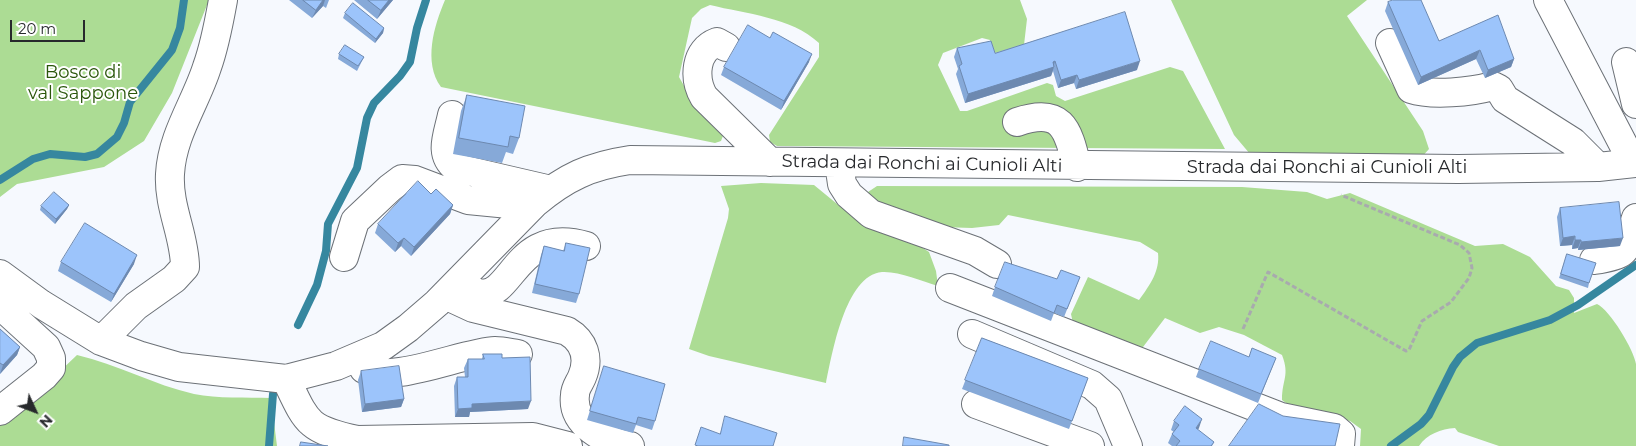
<!DOCTYPE html>
<html>
<head>
<meta charset="utf-8">
<style>
	body { margin:0 }
	#map { position:relative; width:1636px; height:446px; overflow:hidden; background:#f6f9fe; font-family:Montserrat,sans-serif }
	canvas { display:block }
	.north { position:absolute; left:10px; top:386px; width:50px; height:50px; -webkit-text-stroke:4px #fff; paint-order:stroke; rotate:133deg; font-size:14px; font-weight:700; line-height:20px; text-align:center; color:#27292c }
	.north::after { content:''; display:block; margin:auto; width:18px; height:22px; background:#27292c; clip-path:polygon(50% 0,100% 100%,50% 72%,0 100%) }
	.scale { position:absolute; left:10px; top:20px; width:75px; height:22px; box-sizing:border-box; border:2px solid #27292c; border-top:0; padding-left:6px; font-size:15px; line-height:18px; white-space:nowrap; color:#27292c; -webkit-text-stroke:4px #fff; paint-order:stroke }
</style>
</head>
<body>
<div id="map">
<canvas width="1636" height="446"></canvas>
<div class="north">N</div>
<div class="scale">20 m</div>
</div>
<script>
const ctx = document.querySelector('canvas').getContext('2d');
ctx.lineJoin = 'round';
function fill(path, color) {
  ctx.fillStyle = color;
  ctx.fill(path, 'evenodd');
}
function strokePath(path, color, width, dash) {
  ctx.strokeStyle = color;
  ctx.lineWidth = width;
  ctx.lineCap = dash ? 'butt' : 'round';
  ctx.setLineDash(dash || []);
  ctx.stroke(path);
}
function write(font, color, halo, rows, align = 'center') {
  ctx.font = font + ' Montserrat,sans-serif';
  ctx.lineWidth = 4;
  ctx.setLineDash([]);
  ctx.textBaseline = 'middle';
  ctx.strokeStyle = halo;
  ctx.fillStyle = color;
  for (const [text, x, y, turn = 0] of rows) {
    ctx.save();
    ctx.translate(x, y);
    ctx.rotate((+turn || 0) * Math.PI / 180);
    ctx.textAlign = isNaN(turn) ? turn : align;
    if (halo) ctx.strokeText(text, 0, 0);
    ctx.fillText(text, 0, 0);
    ctx.restore();
  }
}
fill(new Path2D(`
	M0,0h209l-37,93 -28,48 -40,26 -87,17 -17,13z
	M445,0h575l7,19 -3,26 -29,8 -5,-13 -8,-2 -39,15 -5,12 22,46h7l80,-28 6,2 3,11 9,5 105,-34 13,4 42,78 -448,-3 -7,-4 -1,-7 50,-78v-14c-28,-26 -73,-29 -109,-38l-9,4 -9,9 -13,59 16,28 29,28 -3,8 -6,2 -274,-56c-18,-25 -7,-61 4,-87z
	M1171,0h196l-20,16 76,115 6,18 -9,10 -170,-5 -16,-19z
	M761,183l53,2 28,23 31,18 33,11 23,15 7,19 2,15c-17,-5 -39,-15 -56,-14 -37,3 -50,83 -56,111l-117,-27 -20,-7 39,-131 1,-9 -8,-23z
	M877,186l365,1 65,5 20,7 23,-6 125,53 28,-2 27,13 26,29 13,4 5,8v15l23,-9c13,6 37,46 39,60 0,27 0,56 0,82h-137l-41,-14 -3,-4c-14,1 -28,6 -36,18h-59l1,-17 -11,-8 -60,-15 -8,-6c0,-21 8,-24 0,-45l-38,-20 -25,-8 -19,6 -35,-15 -22,29 -13,6 -56,-25 -3,-14 17,-37 51,23c11,-15 21,-29 19,-47l-18,-11 -132,-27 -9,10 -27,3 -31,-1 -70,-26 -3,-9z
	M77,355c40,9 77,30 117,39 24,5 52,3 77,4l6,48h-277v-24l33,-25z`), '#acdc94');
strokePath(new Path2D(`
	M0,180l33,-21 17,-5 35,3 12,-3 20,-17 7,-14 6,-21 42,-52 8,-22 4,-28
	M298,325l19,-40 9,-34 2,-27 29,-56 10,-50 7,-15 26,-27 10,-14 7,-34 9,-28
	M269,446l4,-52
	M1391,446l30,-22 8,-9 24,-48 7,-10 17,-14 73,-23 28,-15 58,-40`), '#36879f', 8);
const minor = new Path2D(`
	M1548,0l85,163
	M1390,43l21,46c21,7 60,3 82,-3l6,3 6,10 68,43 25,25
	M726,47l-9,-5c-22,8 -24,36 -13,55l66,65
	M1626,62l10,42
	M452,115c-4,20 -14,39 4,53l95,22
	M1017,122c44,-15 51,5 60,45
	M839,163l3,21 7,11 22,19 104,37 22,13
	M344,257l11,-36 35,-33 12,-9 13,1 53,20 41,4 13,12
	M1594,260c39,-6 30,-10 42,-42
	M0,274l41,30 60,37 40,15 38,11 107,12 50,-13 47,-20 25,-18 29,-25 98,-100c31,-26 55,-37 95,-43l828,9 140,-2 38,-4
	M457,283c7,3 17,10 25,11 32,0 35,-68 104,-48
	M950,288l331,129 53,11 7,6 -1,12
	M445,295l28,13 94,23c17,10 23,27 15,46 -3,7 -7,11 -7,18 -4,30 30,46 55,51
	M0,305l46,42 5,11v10l-7,8 -44,35
	M972,334l120,51 16,14 20,47
	M101,341l35,-35 38,-27 11,-12c0,-31 -17,-60 -15,-93 2,-39 26,-72 37,-107 8,-22 12,-45 16,-67
	M364,369c25,16 101,-17 131,-18 8,0 16,2 23,3
	M286,379c21,44 21,50 71,61l176,-3 35,9
	M976,404l114,42`);
strokePath(minor, '#6c7177', 30);
strokePath(new Path2D(`
	M1243,329l25,-57 138,79 3,-1 13,-29 29,-19 18,-24 3,-10 -3,-15 -9,-8 -119,-50`), '#a8aaae', 3, [5, 2.5]);
strokePath(minor, '#fff', 28);
fill(new Path2D(`
	M289,0h40l-3,8 -3,-2 -11,12z
	M354,0h39l-16,19z
	M1388,2l51,39 75,18 -3,8 -26,11 -9,-19 -58,26 -33,-74z
	M345,13l39,15 -1,5 -8,10 -32,-25z
	M957,48l38,5 142,17 -61,19 -2,-6 -16,5 -5,-17 -2,5 -86,27 -9,-29 2,-5 -4,-12z
	M339,54l25,3 -7,14 -19,-12z
	M809,62l-28,48 -60,-35 3,-8z
	M467,95l52,43 -6,16 -7,-2 -4,11 -49,-9 8,-43z
	M431,194l22,11 -3,9 -39,42 -10,-10 -6,6 -20,-19 3,-9z
	M69,205l-2,4 -12,15 -15,-14 1,-4z
	M1560,208l60,38 -42,4v-2l-6,1v-4l-12,1 -3,-29z
	M566,243l13,51 -3,9 -44,-10 9,-38 3,-9 19,5z
	M1567,254l22,29 -1,5 -29,-10z
	M61,262l73,2 -23,38 -53,-31z
	M1080,277l-16,40 -10,-4 -3,8 -59,-25 3,-9z
	M0,329l20,18 -3,8 -17,19z
	M982,338l106,40 -19,51 -107,-40z
	M483,354l19,4 26,51 -58,3 -1,5h-14l-1,-31 3,-9h8l-1,-9 4,-9h14z
	M1249,357l27,1 -18,45 -62,-26 3,-8z
	M604,366l51,55 -3,9 -16,-5 -3,8 -46,-13z
	M361,371l43,28 -3,8 -39,5 -4,-32z
	M1174,421l25,7 -2,2 17,12 -2,4h-40l-4,-3 4,-9 2,-2 -3,-2z`), '#86a9d8');
fill(new Path2D(`
	M323,0h2l-2,6 -11,12 4,-8z
	M389,0h4l-16,19 4,-9z
	M384,28l-1,5 -8,10 1,-4z
	M1480,50l-4,9 -58,26 3,-8z
	M812,54l-3,8 -28,48 3,-9z
	M1514,59l-3,8 -26,11 3,-8z
	M1055,61l-2,7 1,-1 -3,9 -86,27 3,-9z
	M1140,61l-3,9 -61,19 3,-9z
	M1077,75l-3,8 -16,5 3,-8z
	M69,205l-2,4 -12,15 1,-5z
	M453,205l-3,9 -39,42 3,-9z
	M1575,236l-3,9 -12,1 3,-8z
	M404,238l-3,8 -6,6 3,-9z
	M1623,238l-3,8 -42,4 3,-8z
	M1575,240h6l-3,8 -6,1z
	M137,255l-3,9 -23,38 3,-8z
	M20,347l-3,8 -17,19 3,-9z
	M404,399l-3,8 -39,5 3,-8z
	M531,401l-3,8 -58,3 -1,5h-14l3,-8 14,-5z
	M1202,419l-3,9 -7,9 4,-9z`), '#6d89b0');
const building = new Path2D(`
	M303,0h20l-7,10z
	M368,0h21l-8,10z
	M1393,0h28l18,41 59,-26 16,44 -26,11 -8,-20 -59,27 -33,-75z
	M353,3l31,25 -8,11 -31,-26z
	M1125,12l15,49 -61,19 -2,-5 -16,5 -6,-19 -2,1 1,5 -86,27 -9,-28 3,-2 -5,-16 34,-7 4,12z
	M748,25l22,13 3,-6 39,22 -28,47 -60,-34z
	M345,45l19,12 -6,9 -19,-12z
	M467,95l58,11 -6,32 -9,-2 -2,11 -49,-9z
	M418,181l13,13 5,-5 17,16 -39,42 -10,-9 -6,5 -20,-19z
	M54,192l15,13 -13,14 -15,-13z
	M1619,202l4,36 -42,4v-2h-6v-4l-12,2 -3,-30z
	M85,223l52,32 -23,39 -53,-32z
	M566,243l24,5 -11,46 -44,-10 9,-38 20,5z
	M1567,254l29,9 -7,20 -28,-9z
	M1005,262l52,17 4,-9 19,7 -13,32 -10,-4 -3,8 -59,-26z
	M0,329l20,18 -17,18 -3,-2z
	M982,338l106,40 -16,43 -107,-41z
	M1211,341l38,16 3,-9 24,10 -15,36 -62,-25z
	M483,354h19v4l28,-1 1,44 -59,3v4l-14,1 -1,-32h11v-18h16z
	M399,366l5,33 -39,5 -4,-33z
	M604,366l61,18 -10,37 -17,-4 -2,7 -46,-13z
	M1259,404l24,12 57,8 -5,22h-106z
	M1185,406l17,13 -6,9 18,14 -3,4h-35l4,-5 -8,-7 7,-9 -5,-4z
	M725,416l52,17 -4,13h-75l-3,-1 6,-18 19,7z
	M904,437l45,8v1h-46z
	M301,442l27,4h-28z`);
fill(building, '#9cc4fb');
strokePath(building, '#6d89b0', 1);
write('18px', '#2a560b', '#fff', [
	["Bosco di",83,73],
	["val Sappone",83,94]
]);
write('18px', '#27292c', '#fff', [
	["Strada dai Ronchi ai Cunioli Alti",922,164,1],
	["Strada dai Ronchi ai Cunioli Alti",1327,168]
]);
</script>
</body>
</html>
